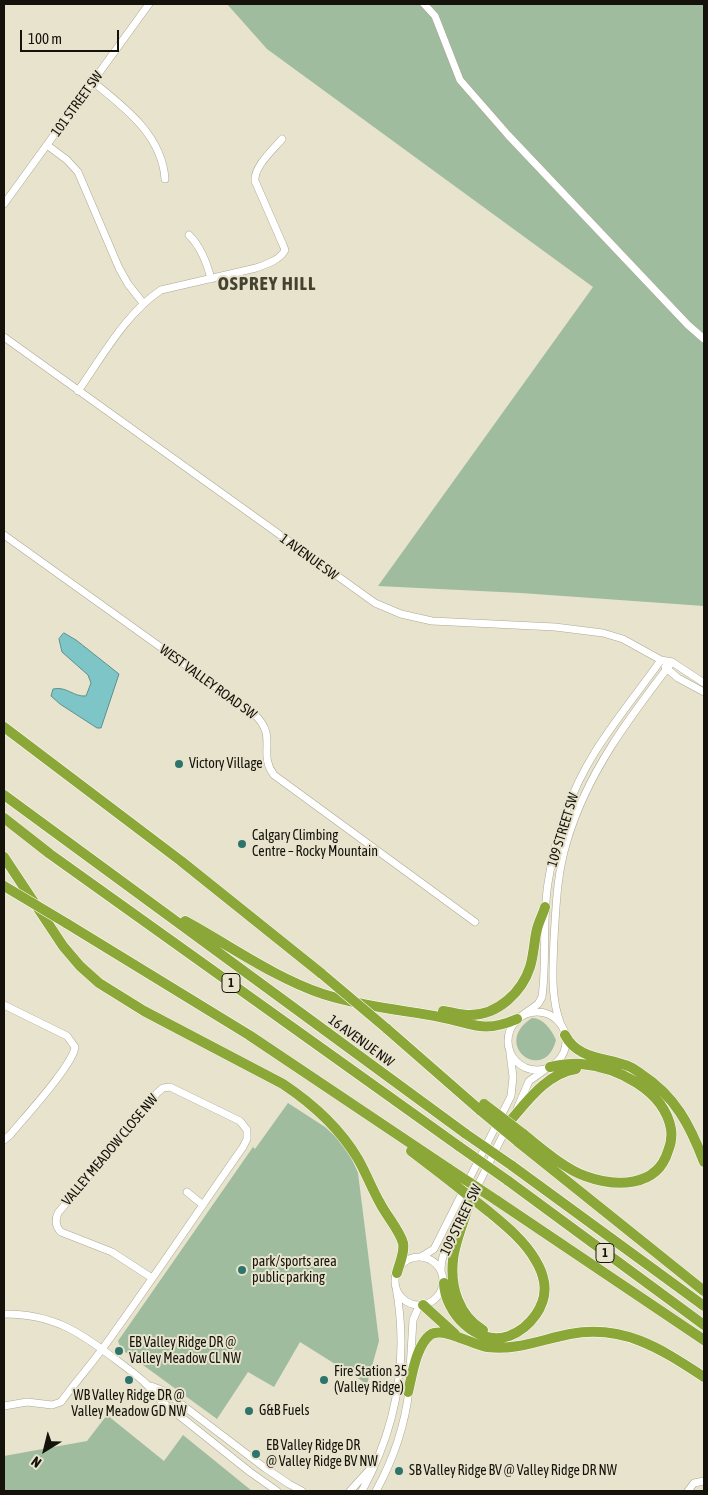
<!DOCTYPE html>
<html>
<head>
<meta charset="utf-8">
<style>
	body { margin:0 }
	#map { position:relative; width:708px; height:1495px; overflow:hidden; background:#e7e3cd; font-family:"Asap Condensed",sans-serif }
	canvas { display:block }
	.frame { position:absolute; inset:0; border:5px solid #14120b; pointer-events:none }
	.north { position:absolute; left:20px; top:1425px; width:50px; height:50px; -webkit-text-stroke:4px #e7e3cd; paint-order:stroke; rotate:216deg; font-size:14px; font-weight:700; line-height:20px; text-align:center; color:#14120b }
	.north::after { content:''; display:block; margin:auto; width:18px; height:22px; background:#14120b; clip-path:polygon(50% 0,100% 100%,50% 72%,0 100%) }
	.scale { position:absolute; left:20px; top:30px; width:99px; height:22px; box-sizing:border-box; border:2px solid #14120b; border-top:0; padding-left:6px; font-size:15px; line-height:18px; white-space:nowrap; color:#14120b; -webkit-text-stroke:4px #e7e3cd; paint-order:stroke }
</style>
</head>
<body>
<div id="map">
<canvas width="708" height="1495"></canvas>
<div class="frame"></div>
<div class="north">N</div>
<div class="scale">100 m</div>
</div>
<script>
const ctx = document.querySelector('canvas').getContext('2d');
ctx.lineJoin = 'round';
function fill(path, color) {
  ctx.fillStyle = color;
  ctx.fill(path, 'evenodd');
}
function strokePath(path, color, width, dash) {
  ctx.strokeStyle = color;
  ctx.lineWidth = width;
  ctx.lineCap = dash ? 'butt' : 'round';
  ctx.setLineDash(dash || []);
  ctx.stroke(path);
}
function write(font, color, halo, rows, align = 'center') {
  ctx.font = font + ' "Asap Condensed",sans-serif';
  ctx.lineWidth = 4;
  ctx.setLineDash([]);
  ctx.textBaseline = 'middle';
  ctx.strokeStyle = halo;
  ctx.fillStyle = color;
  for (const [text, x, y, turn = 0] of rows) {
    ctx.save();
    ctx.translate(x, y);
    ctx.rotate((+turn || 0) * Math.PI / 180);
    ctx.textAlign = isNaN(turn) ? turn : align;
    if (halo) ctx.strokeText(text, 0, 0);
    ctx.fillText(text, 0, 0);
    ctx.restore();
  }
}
fill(new Path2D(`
	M227,4h477v602l-183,-13 -143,-7 215,-299 -326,-238z
	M532,1018c11,0 20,12 24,22 -11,45 -66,5 -24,-22z
	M288,1103l37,24 22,20 11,26 21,168 -12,43 -67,-42 -26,45 -26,-15 -31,47 -96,-70 -3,-8 135,-194 2,2z
	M107,1415l57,46 19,-26 69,56h-248v-35l83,-15z`), '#9fbc9e');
const water = new Path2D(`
	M64,633l12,7 43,34 -18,54h-4l-37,-24 -9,-8 2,-7c14,-3 20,8 33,7l5,-13 -3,-8 -26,-23 -3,-13z`);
fill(water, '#7dc5c6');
strokePath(water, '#5e8f8e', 1);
const minor = new Path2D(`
	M424,4l11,12 25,64 48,55 180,190 16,14
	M93,82c31,25 69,53 72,97
	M47,145l20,15 11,12 41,96 9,16 15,19
	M4,204l145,-200
	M189,235c12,12 18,28 22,44
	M4,337l371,266 26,11 31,7 123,6 48,6 20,6 38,21 11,2 32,21
	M78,391c24,-34 48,-78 83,-101l95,-22c11,-4 24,-8 29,-18l-2,-5 -28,-64c-1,-15 18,-31 27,-42
	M4,535l250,179c25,23 3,39 20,61l201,147
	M665,667l13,11 26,14
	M4,1005l63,31 8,11c-2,18 -52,72 -65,88l-6,5
	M508 1041a29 29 0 1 1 58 0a29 29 0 1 1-58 0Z
	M521,1016l17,-12 4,-7c5,-38 0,-76 6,-114 7,-46 22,-91 47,-131 20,-32 44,-61 66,-92
	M561,1025c-11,-28 -8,-58 -7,-86 2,-33 3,-66 13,-98 20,-68 62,-123 105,-179
	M517,1109l12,-28 17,-12
	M475,1191l31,-62
	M187,1192l16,13
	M421,1257l13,-8 77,-153 2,-19 -3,-24
	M395 1281a24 24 0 1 1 48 0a24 24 0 1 1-48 0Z
	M441,1271c0,-19 10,-34 18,-50
	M4,1314c50,0 76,18 115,48 16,12 30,22 42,39l89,71 27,19
	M410,1369l3,-49 6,-14
	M151,1386l13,5 101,77 24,16 13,7
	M4,1406l23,-4 25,3 9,-3c13,-18 28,-35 42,-54 48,-66 93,-134 140,-201l4,-8v-9l-7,-9 -70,-34 -7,1 -6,5 -99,120c-3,7 -2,14 3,19l51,20 40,26
	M350,1491l20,-22
	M362,1491c35,-64 47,-131 34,-204
	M376,1491c17,-31 29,-66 33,-101
	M688,1491l6,-8 10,-2`);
const highway = new Path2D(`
	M4,727l177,134 141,113
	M4,795l462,339
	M4,818l46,36 410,293
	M4,857l59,89 17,20 19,17 45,28 139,73c30,20 56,43 75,75 8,14 14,30 22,44 6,12 20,28 23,40 2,10 -4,21 -6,30
	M185,921c44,24 90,57 138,73 38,12 78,16 117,23 33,6 42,17 77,2
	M66,923l183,112 200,134
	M443,1011c9,1 18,4 27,4 28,0 52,-23 60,-48 4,-13 4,-26 7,-38 2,-8 6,-15 8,-22
	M386,1028l95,83
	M565,1035c13,25 40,22 63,31 4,1 9,5 13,8 34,22 49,51 63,88
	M511,1120c17,-20 37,-47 65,-51
	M522,1133c18,14 41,35 63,43 30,11 72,12 83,-25 3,-7 4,-15 3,-22 -7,-39 -54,-62 -90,-65 -10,-1 -21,1 -31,3
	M517,1141l187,150
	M411,1151l34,26
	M511,1165l193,141
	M507,1180l197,145
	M475,1190c-7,19 -20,50 -22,70 -3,27 6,56 30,70
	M496,1200l208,140
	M444,1283c1,30 33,64 65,53 21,-8 39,-31 35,-54 -1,-6 -5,-16 -8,-21 -11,-20 -31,-36 -48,-50
	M423,1305l32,29
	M408,1392c4,-16 8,-46 22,-57 13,-9 42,10 57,12 29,4 56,-8 83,-13 54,-10 91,15 134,43`);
strokePath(minor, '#aca894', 8);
strokePath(highway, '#fff', 11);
strokePath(minor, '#fff', 7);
strokePath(highway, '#8aa737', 10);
const highwayBridge = new Path2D(`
	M4,886l62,37
	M322,974l64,54
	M484,1104l38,29
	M481,1111l36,30
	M466,1134l45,31
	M460,1147l47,33
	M449,1169l47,31
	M445,1177l43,34`);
strokePath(highwayBridge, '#fff', 11, []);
strokePath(highwayBridge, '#8aa737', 10);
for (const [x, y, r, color] of [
	[179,764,5,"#2d746b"],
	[242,844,5,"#2d746b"],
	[242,1270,5,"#2d746b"],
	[119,1351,5,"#2d746b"],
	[129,1380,5,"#2d746b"],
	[324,1380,5,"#2d746b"],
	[249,1411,5,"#2d746b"],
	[256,1454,5,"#2d746b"],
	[399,1471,5,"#2d746b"]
]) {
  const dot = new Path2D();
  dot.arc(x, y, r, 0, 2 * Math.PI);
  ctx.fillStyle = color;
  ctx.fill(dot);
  strokePath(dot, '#e7e3cd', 2);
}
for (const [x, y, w] of [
	[231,983,18],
	[605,1253,18]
]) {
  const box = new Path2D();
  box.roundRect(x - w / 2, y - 9.5, w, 19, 4);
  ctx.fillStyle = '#e7e3cd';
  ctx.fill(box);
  strokePath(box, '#14120b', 1);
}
write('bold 12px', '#14120b', null, [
	["1",231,983],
	["1",605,1253]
]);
write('14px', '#14120b', '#e7e3cd', [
	["101 STREET SW",77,104,-54],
	["1 AVENUE SW",309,557,36],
	["WEST VALLEY ROAD SW",208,682,36],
	["109 STREET SW",563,830,-73],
	["16 AVENUE NW",361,1041,36],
	["VALLEY MEADOW CLOSE NW",110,1150,-50],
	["109 STREET SW",461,1220,-64]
]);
write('14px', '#14120b', '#e7e3cd', [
	["Victory Village",189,764],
	["Calgary Climbing",252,836],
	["Centre – Rocky Mountain",252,852],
	["park/sports area",252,1262],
	["public parking",252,1278],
	["EB Valley Ridge DR @",129,1343],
	["Valley Meadow CL NW",129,1359],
	["Fire Station 35",334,1372],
	["(Valley Ridge)",334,1388],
	["WB Valley Ridge DR @",129,1396,"center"],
	["Valley Meadow GD NW",129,1412,"center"],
	["G&B Fuels",259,1411],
	["EB Valley Ridge DR",266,1446],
	["@ Valley Ridge BV NW",266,1462],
	["SB Valley Ridge BV @ Valley Ridge DR NW",409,1471]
], 'left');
ctx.letterSpacing = '1px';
write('bold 19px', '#454230', '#e7e3cd', [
	["OSPREY HILL",267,284]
]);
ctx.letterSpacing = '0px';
</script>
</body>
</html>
